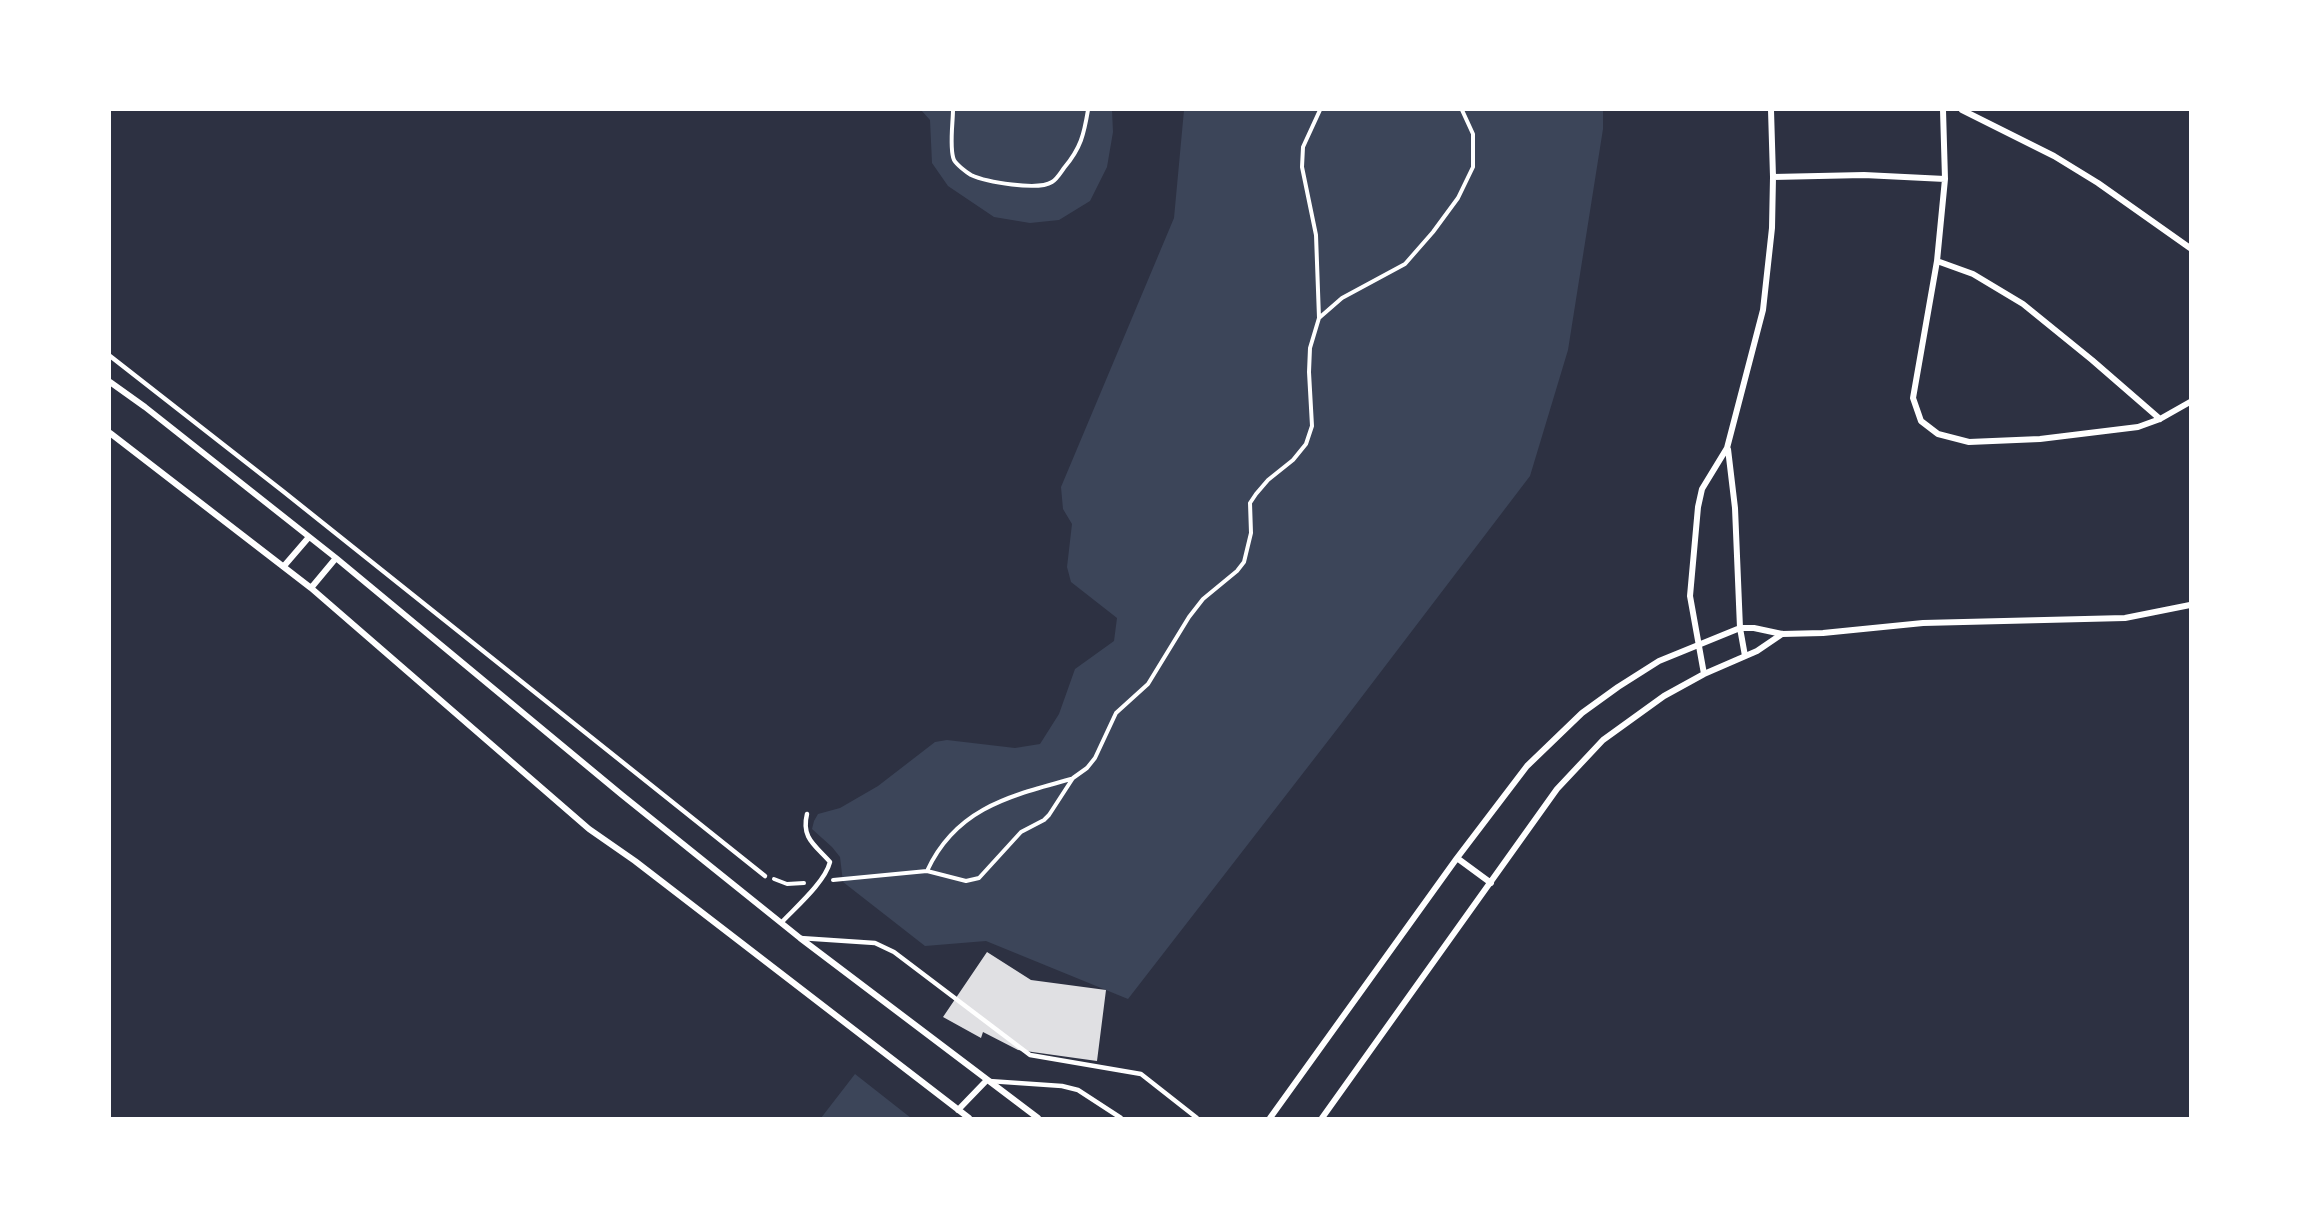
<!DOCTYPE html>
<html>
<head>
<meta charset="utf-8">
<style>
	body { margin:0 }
	#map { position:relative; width:2300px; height:1228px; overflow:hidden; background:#2d3142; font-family:Overpass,sans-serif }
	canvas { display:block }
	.frame { position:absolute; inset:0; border:111px solid #fff; pointer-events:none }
</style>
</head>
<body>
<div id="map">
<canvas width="2300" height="1228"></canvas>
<div class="frame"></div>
</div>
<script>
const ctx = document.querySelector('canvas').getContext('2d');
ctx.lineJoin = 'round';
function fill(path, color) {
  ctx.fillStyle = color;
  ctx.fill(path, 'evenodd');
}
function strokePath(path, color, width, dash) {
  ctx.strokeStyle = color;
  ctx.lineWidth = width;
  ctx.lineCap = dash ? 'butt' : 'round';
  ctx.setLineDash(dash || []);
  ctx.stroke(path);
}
fill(new Path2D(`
	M921,110h191l1,22 -6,35 -17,34 -31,19 -29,3 -36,-6 -46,-31 -16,-23 -2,-43z
	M1184,110h419v19l-35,221 -38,126 -192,252 -210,271 -142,-58 -61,5 -82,-64 -3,-25 -8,-10 -20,-18 2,-8 4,-7 22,-6 38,-22 57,-44 12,-2 68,8 25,-4 19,-30 16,-45 39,-28 3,-23 -46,-36 -4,-15 5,-43 -9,-15 -2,-22 113,-269z
	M855,1074l56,44h-90z`), '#3c4559');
fill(new Path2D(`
	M987,952l44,28 75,10 -9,71 -79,-11 -35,-18 -2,6 -38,-21z`), '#e0e0e3');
strokePath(new Path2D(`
	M953,110c0,12 -4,39 1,50 3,5 12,12 17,15 15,7 67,16 81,7 5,-3 9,-10 12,-14 17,-20 20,-34 24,-58
	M1319,318l-3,-83 -14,-68 1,-20 17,-37
	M927,871c29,-63 83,-75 144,-92
	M774,879l13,5 17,-1
	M833,880l94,-9 39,10 13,-3 42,-46 23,-12 5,-5 24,-37 14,-10 8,-10 21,-45 32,-29 41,-67 14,-18 34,-28 7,-9 7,-29 -1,-30 6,-9 12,-14 25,-20 13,-16 6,-18 -3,-54 1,-24 9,-30 23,-20 63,-34 28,-32 25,-34 15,-31v-33l-11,-24`), '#fff', 4);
strokePath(new Path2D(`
	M110,356l174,136 481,384
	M781,923c15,-16 44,-41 49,-61 -15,-17 -29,-24 -23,-48
	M800,938l75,5 19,9 136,103 111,19 56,44
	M989,1081l73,5 16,4 43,28`), '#fff', 4.5);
strokePath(new Path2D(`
	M1943,110l2,69 -8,82 -24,137 8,23 17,13 31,8 71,-3 98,-12 22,-8 30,-17
	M1962,110l92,46 44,27 92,65
	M1773,177l91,-2 81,4
	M1937,261l36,13 50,30 69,56 68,59
	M110,382l35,25 191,151 286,237 178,143 238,180
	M110,433l201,155 278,241 46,32 334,257
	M1728,449l7,59 5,120 5,28
	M284,566l25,-29
	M311,588l25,-30
	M1704,674l-14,-78 8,-89 4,-18 25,-41 36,-138 9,-82 1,-51 -2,-67
	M1457,858l34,25
	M958,1110l28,-29
	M1270,1118l187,-260 70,-92 55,-53 36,-26 41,-26 81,-33h14l28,6 41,-1 100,-10 202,-5 65,-13
	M1322,1118l235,-329 46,-49 61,-44 40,-22 53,-23 25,-17`), '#fff', 6);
</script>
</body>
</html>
